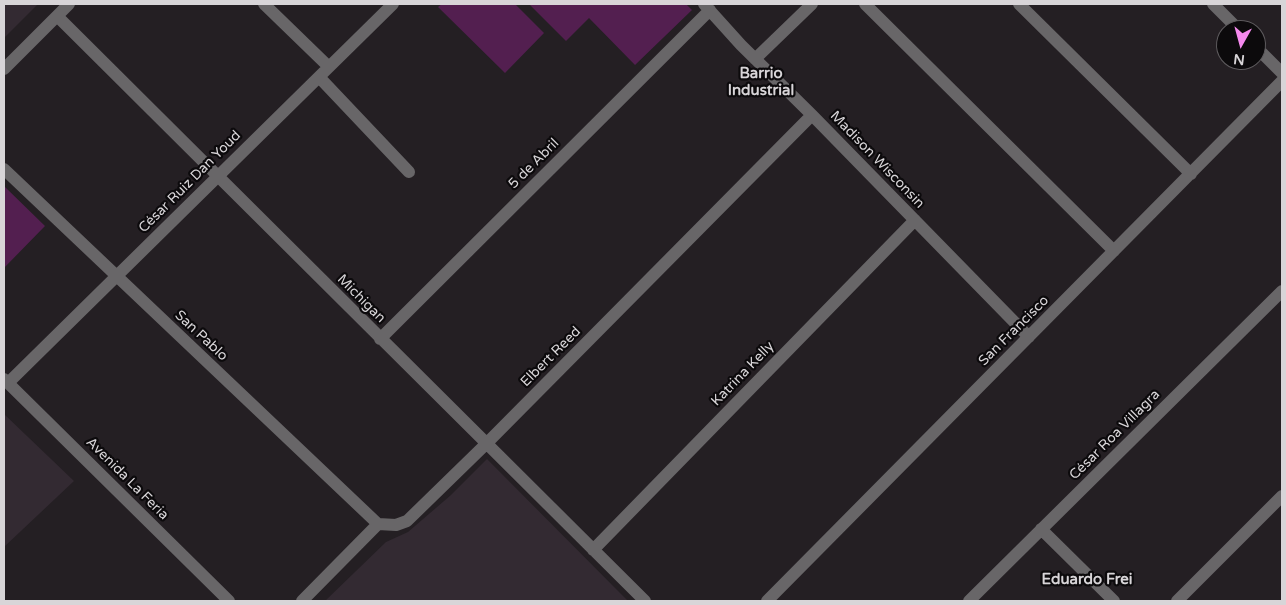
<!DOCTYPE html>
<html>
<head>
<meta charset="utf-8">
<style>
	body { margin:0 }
	#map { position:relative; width:1286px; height:605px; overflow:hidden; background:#241f23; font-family:"Varela Round",sans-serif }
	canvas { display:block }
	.frame { position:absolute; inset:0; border:5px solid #d8d5d8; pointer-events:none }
	.north { position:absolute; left:1216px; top:20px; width:50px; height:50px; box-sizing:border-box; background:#0c0a0c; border:1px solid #5e5b5e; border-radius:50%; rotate:187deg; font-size:14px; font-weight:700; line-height:20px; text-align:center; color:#d8d5d8 }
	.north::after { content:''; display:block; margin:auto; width:18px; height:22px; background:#f589ee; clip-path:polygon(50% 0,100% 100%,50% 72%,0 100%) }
</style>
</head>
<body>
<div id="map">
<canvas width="1286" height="605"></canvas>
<div class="frame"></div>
<div class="north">N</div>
</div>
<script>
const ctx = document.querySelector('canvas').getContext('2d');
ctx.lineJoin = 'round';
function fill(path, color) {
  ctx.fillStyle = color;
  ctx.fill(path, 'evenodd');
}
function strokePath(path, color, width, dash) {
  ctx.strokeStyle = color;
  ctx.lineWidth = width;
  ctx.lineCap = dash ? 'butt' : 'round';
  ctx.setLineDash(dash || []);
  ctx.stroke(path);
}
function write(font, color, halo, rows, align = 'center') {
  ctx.font = font + ' "Varela Round",sans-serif';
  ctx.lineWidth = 4.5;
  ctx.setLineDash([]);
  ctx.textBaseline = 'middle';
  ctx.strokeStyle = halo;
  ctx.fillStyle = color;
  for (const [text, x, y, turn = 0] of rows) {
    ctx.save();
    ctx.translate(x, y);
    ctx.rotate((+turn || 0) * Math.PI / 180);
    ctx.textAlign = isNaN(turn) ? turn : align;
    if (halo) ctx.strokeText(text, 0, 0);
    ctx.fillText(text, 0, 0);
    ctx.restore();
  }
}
fill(new Path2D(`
	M4,4h34l-34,34z
	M4,414l70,67 -70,66z
	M487,459l141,142h-303l61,-59 22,-10 43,-37z`), '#332a32');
fill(new Path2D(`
	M442,4h73l29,29 -39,40 -67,-66z
	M529,4h157l6,6 -57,55 -46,-47 -23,23z
	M4,186l41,40 -41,42z`), '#531f50');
strokePath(new Path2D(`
	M264,4l65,63
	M704,4l37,41 71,70 217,222
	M865,4l249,247
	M1019,4l172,170
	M1213,4l26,26
	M57,16l588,585
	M1256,47l26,26
	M755,59l57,-55
	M4,69l65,-65
	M319,77l90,95
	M4,169l374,355
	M380,339l330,-329
	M4,379l225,222
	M8,383l385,-379
	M1041,529l73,72
	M593,550l322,-330
	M302,601l76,-77 18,1 11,-4 79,-77 326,-329
	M767,601l515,-520
	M969,601l313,-310
	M1177,601l105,-105`), '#686668', 12);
write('14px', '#d8d5d8', '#0c0a0c', [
	["Madison Wisconsin",877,160,46],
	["5 de Abril",534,164,-45],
	["César Ruiz Dan Youd",190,182,-45],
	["Michigan",361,299,45],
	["San Francisco",1014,331,-45],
	["San Pablo",201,336,43],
	["Elbert Reed",551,357,-45],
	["Katrina Kelly",743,374,-46],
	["César Roa Villagra",1115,435,-45],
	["Avenida La Feria",127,479,45]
]);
write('bold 15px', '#d8d5d8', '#0c0a0c', [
	["Barrio",761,74],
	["Industrial",761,91],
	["Eduardo Frei",1087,580]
]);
</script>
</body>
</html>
